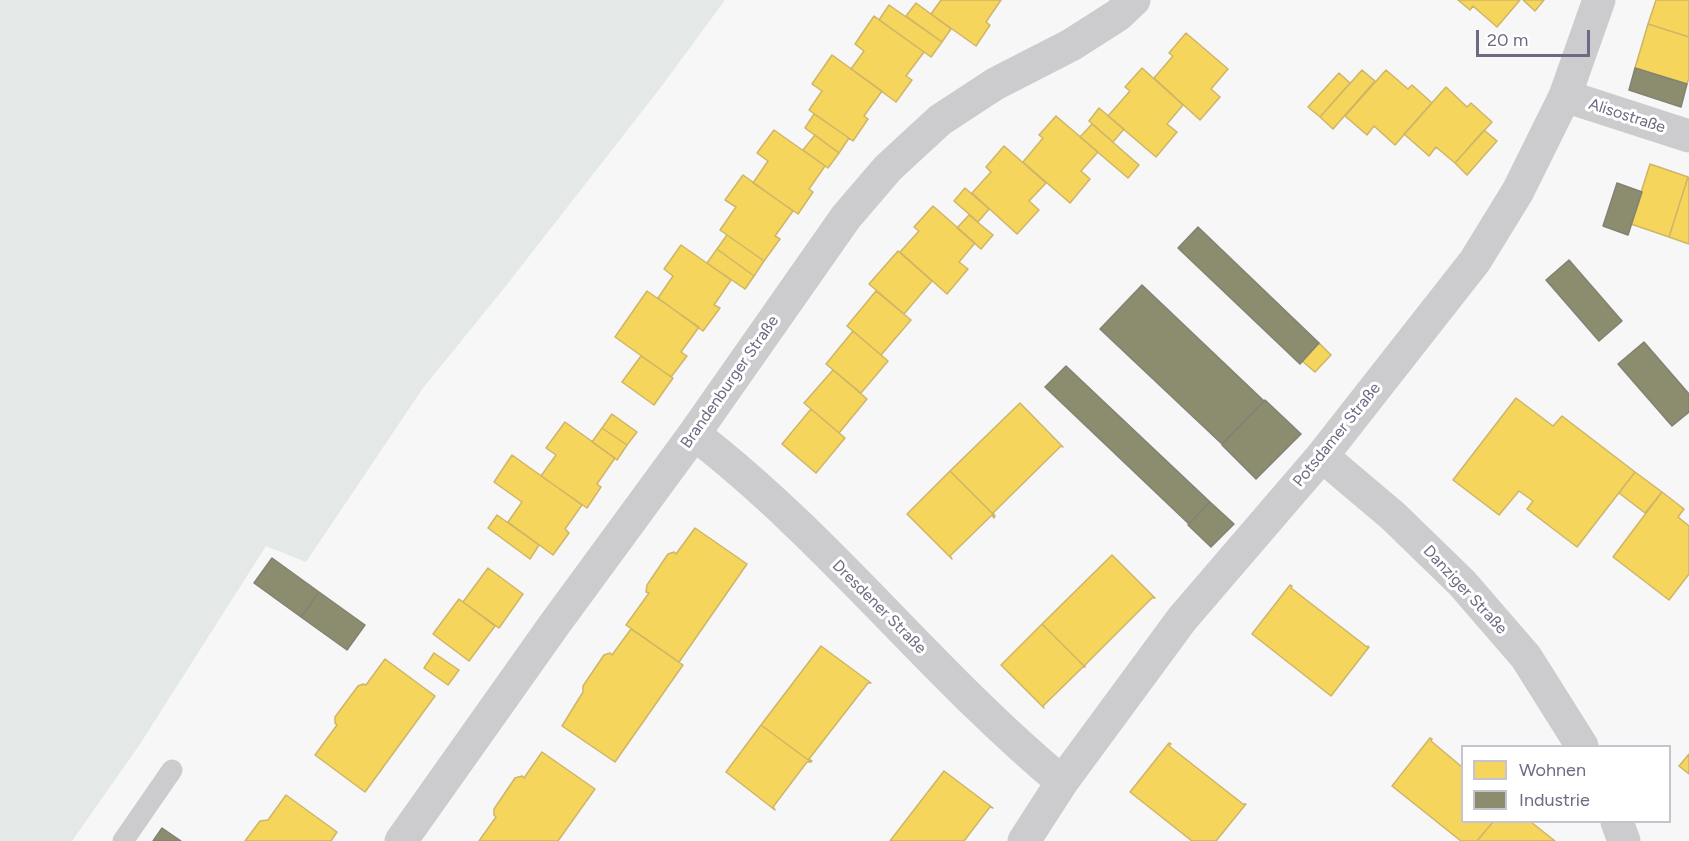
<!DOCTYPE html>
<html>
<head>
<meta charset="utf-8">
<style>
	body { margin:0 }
	#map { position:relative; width:1689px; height:841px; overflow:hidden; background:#f6f7f6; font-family:Figtree,sans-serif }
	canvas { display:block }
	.legend { position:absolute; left:1461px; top:745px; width:210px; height:78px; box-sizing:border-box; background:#fff; border:2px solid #c5c3cd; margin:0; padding:8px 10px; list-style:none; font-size:18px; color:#6f6a83 }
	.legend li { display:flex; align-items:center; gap:12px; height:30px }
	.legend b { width:30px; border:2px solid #c5c3cd }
	.scale { position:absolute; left:1476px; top:30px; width:114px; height:27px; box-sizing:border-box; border:3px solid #6f6a83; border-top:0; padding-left:8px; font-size:18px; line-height:21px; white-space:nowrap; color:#6f6a83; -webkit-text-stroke:4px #fff; paint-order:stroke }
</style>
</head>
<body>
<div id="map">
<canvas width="1689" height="841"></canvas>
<ul class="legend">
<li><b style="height:16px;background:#f6d55c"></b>Wohnen</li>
<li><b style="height:16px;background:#8c8c6e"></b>Industrie</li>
</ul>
<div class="scale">20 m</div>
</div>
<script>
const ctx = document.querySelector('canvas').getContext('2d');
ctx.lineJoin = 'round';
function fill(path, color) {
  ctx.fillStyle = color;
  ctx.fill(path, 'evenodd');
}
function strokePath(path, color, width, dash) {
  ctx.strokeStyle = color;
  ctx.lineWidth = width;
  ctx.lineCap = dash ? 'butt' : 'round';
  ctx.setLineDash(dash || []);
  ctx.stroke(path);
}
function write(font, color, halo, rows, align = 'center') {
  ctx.font = font + ' Figtree,sans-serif';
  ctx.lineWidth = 6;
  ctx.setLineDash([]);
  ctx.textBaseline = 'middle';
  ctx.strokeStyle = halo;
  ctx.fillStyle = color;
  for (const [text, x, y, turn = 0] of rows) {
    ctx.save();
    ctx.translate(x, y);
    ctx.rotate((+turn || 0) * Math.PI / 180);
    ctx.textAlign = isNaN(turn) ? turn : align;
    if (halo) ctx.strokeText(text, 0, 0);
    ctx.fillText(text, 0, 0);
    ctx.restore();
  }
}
fill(new Path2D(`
	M0,0h725l-64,87 -156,200 -82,101 -117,174 -40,-16 -126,198 -68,97h-72z`), '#e4e8e6');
const homes = new Path2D(`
	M941,0h60l-15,22 4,3 -14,21 -45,-32z
	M1458,0h62l-23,27 -24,-21 -3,4z
	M1523,0h21l-9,11z
	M1656,0h33v37l-41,-13z
	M916,3l35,26 -9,13 -36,-26z
	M889,5l53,37 -11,15 -52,-37z
	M874,16l50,36 -18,24 6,4 -16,22 -45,-33 13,-18 -9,-7z
	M1648,24l41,13v41l-2,6 -52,-16z
	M1186,33l42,36 -17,20 9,8 -20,23 -46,-42 19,-22 -4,-3z
	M832,55l50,36 -18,25 4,3 -15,22 -44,-31 13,-19 -10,-7z
	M1142,68l41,37 -16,19 10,8 -21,25 -48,-41 22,-25 -5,-4z
	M1362,70l13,11 -42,48 -13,-12z
	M1386,70l22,19 4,-4 20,18 -37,42 -21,-19 -7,9 -22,-19z
	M1339,73l11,10 -30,34 -12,-10z
	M1446,87l21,20 4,-4 21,19 -37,41 -19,-16 -7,9 -25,-22z
	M1099,108l25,21 -11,13 -24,-21z
	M814,114l35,24 -10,15 -34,-25z
	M1056,116l42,36 -17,19 9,8 -20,24 -47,-41 20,-24 -4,-3z
	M1092,124l47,41 -11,13 -48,-41z
	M774,130l51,36 -16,23 4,3 -15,22 -45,-31 15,-22 -11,-8z
	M1484,130l13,11 -30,34 -12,-12z
	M815,135l24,18 -11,15 -25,-18z
	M1004,146l42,37 -17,18 10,9 -22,24 -45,-41 19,-21 -5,-5z
	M1650,164l38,13 -19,60 -38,-13z
	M743,175l50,36 -18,25 5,3 -16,22 -44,-31 16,-23 -11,-7z
	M1688,177l1,1v66l-20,-7z
	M965,188l24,21 -11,13 -24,-21z
	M933,206l42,37 -16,19 9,7 -21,25 -47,-42 19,-21 -5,-4z
	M969,215l24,20 -12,14 -24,-21z
	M727,235l37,26 -10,15 -37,-27z
	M681,245l50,35 -17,25 6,3 -17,23 -45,-33 15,-22 -9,-7z
	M717,249l37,27 -9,13 -38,-26z
	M898,251l34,30 -28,33 -35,-30z
	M647,291l52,36 -18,25 6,4 -16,21 -56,-40z
	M876,291l35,29 -30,35 -34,-29z
	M853,331l35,30 -27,32 -35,-29z
	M1319,343l12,12 -16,17 -13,-11z
	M641,356l32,22 -19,27 -32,-23z
	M833,370l34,29 -28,34 -35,-30z
	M1516,398l37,28 9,-10 73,56 -58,75 -50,-38 6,-8 -14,-10 -20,24 -46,-35z
	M1020,403l43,44 -2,-1 -68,67 2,3 -45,-45z
	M811,409l34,29 -29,35 -34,-29z
	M612,414l25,18 -10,13 -25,-17z
	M565,422l50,36 -18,26 4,3 -14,21 -46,-32 15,-21 -10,-7z
	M602,428l25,17 -10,15 -25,-18z
	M512,455l70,50 -17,24 4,4 -16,22 -45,-33 14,-20 -28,-20z
	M950,471l45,45 -1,2 -2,-3 -42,41 2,3 -45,-45z
	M1635,472l27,20 -17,21 -26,-20z
	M1662,492l22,17 -6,8 11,9v48l-20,26 -56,-43z
	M497,515l42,30 -9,14 -42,-31z
	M695,528l52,36 -68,98 -53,-37 23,-32 -3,-1 1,-7 21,-31 6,-2 2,2z
	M1112,555l43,43h-3l-67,67v2l-43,-43z
	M488,568l35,26 -24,34 -36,-26z
	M1290,585l2,1 -1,2 76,59 1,-1 1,1 -38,49 -79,-62z
	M459,599l36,27 -26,35 -36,-27z
	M1042,624l43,43h-2l-40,39 1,2 -43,-43z
	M631,629l52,36 -68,97 -53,-36 21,-34v-6l21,-31 6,-2 2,2z
	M821,646l50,37h-3l-59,76 3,2 -1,1 -50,-37z
	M434,653l25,17 -11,15 -24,-17z
	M385,659l50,37 -70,96 -50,-37 22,-30 -2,-2v-6l23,-31 5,-2 3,1z
	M761,725l50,37h-4l-34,45 2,3 -49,-38z
	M1430,738l2,1 -1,2 31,26v55h31l-16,19h-16l-69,-55z
	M1169,743l2,1 -2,2 74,58h3l-30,37h-24l-62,-49z
	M542,752l53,37 -37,52h-79l17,-24 -2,-2v-6l21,-31 7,-2 2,2z
	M1689,754v20l-10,-8z
	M944,771l49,37 -3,-1 -26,34h-74z
	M286,795l51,37 -6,9h-86l15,-20 8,-1z
	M1493,822h38l24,19h-78z`);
fill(homes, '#f6d55c');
strokePath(homes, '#ceb568', 1.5);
const industry = new Path2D(`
	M1635,68l52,16 -6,23 -52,-17z
	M1617,183l25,9 -14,43 -25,-9z
	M1198,227l121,116 -19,21 -122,-116z
	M1569,260l53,61 -23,20 -53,-61z
	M1142,285l122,116 -42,43 -122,-115z
	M1644,342l45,52v18l-17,14 -54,-62z
	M1066,366l144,136 -21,22 -144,-137z
	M1265,400l36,34 -45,45 -34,-34z
	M1210,502l24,22 -23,23 -23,-22z
	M272,558l47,34 -18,25 -47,-34z
	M319,592l46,33 -18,25 -46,-33z
	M162,828l19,13h-28z`);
fill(industry, '#8c8c6e');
strokePath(industry, '#838274', 1.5);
strokePath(new Path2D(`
	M123,841l49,-71`), '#cccbcd', 21);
strokePath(new Path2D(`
	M1565,96l124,40
	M694,434c134,103 238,240 368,348
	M1322,456l71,60 69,67 64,74 56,89
	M1617,822l7,19
	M401,841l153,-216 140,-191 152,-217 42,-49 52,-48 55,-36 76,-39 47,-30 16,-15
	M1024,841l38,-59 120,-163 140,-163 153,-195 43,-70 47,-95 34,-96`), '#cccbcd', 33);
write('16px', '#6f6a83', '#fff', [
	["Alisostraße",1627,116,18],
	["Brandenburger Straße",730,382,-55],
	["Potsdamer Straße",1337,435,-51],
	["Danziger Straße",1465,590,47],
	["Dresdener Straße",879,607,45]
]);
</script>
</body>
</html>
